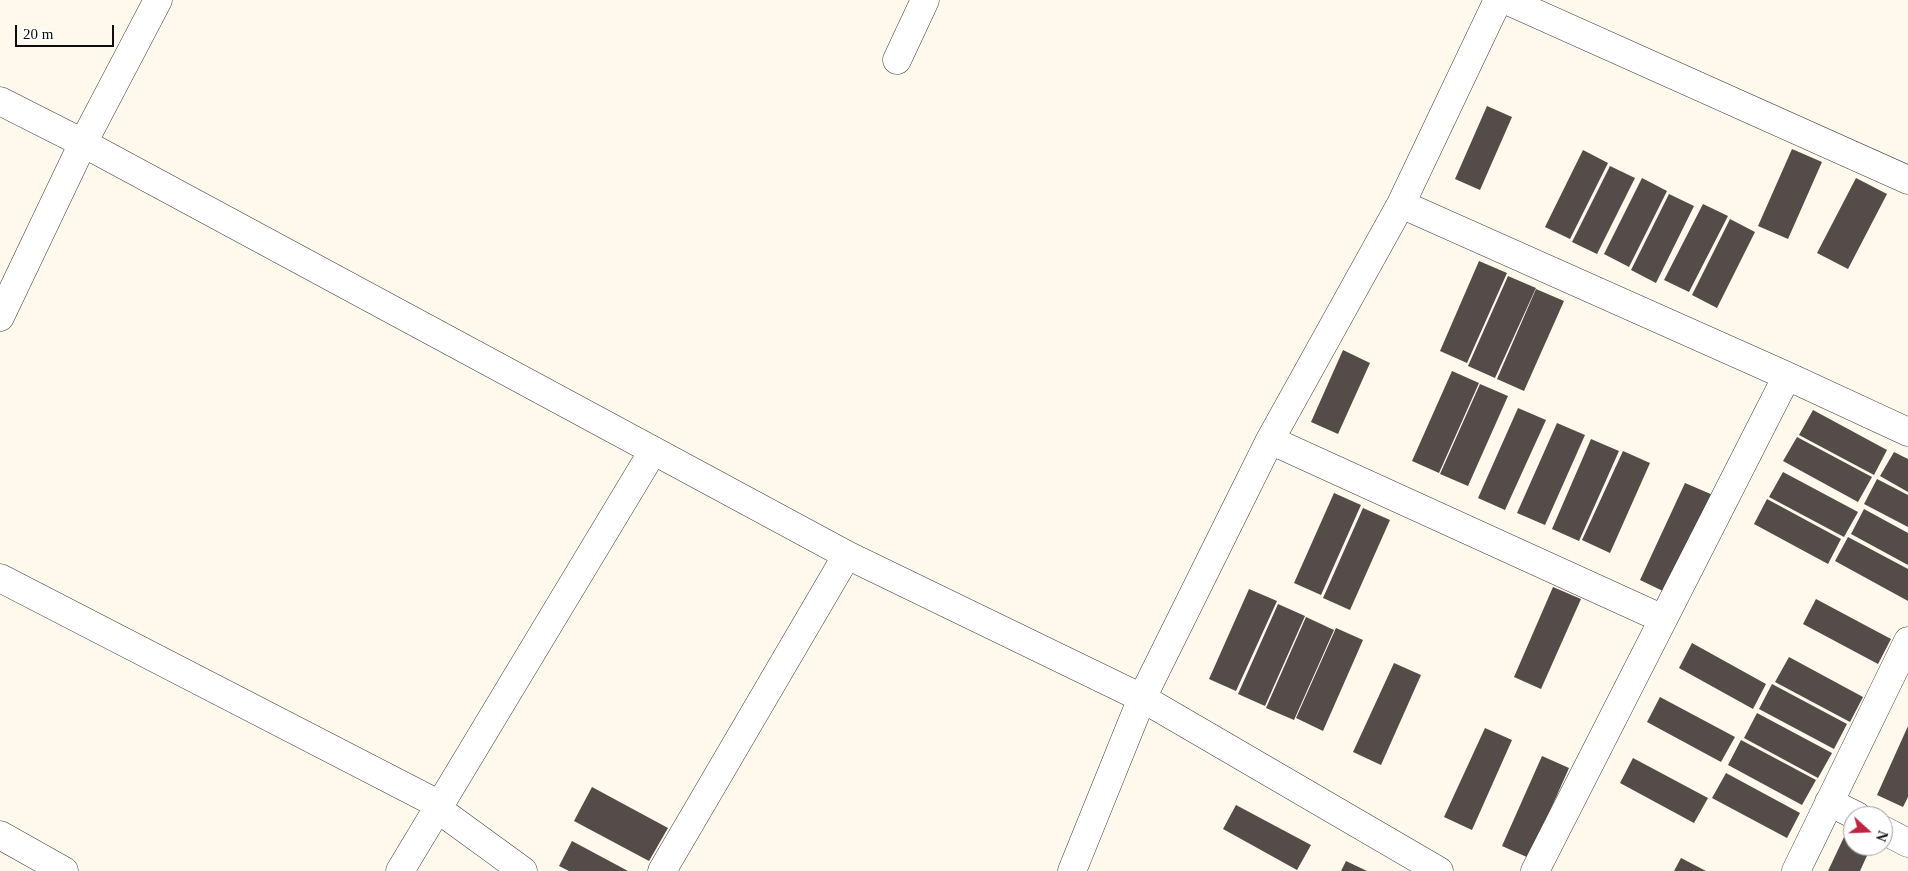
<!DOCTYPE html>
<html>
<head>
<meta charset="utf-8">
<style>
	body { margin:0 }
	#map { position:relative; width:1908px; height:871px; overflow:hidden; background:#fff8ec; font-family:Georgia,serif }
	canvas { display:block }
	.north { position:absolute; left:1843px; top:806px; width:50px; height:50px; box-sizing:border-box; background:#fff; border:1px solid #9e9e9e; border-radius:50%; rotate:110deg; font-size:14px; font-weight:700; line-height:20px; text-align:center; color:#0c0c0c }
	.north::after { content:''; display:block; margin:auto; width:18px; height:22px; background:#be2344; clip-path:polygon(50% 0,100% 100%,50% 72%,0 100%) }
	.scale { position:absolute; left:15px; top:25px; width:99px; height:22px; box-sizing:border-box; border:2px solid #0c0c0c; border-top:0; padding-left:6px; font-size:15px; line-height:18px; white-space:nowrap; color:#0c0c0c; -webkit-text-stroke:4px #fff; paint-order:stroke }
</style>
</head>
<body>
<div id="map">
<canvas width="1908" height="871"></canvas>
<div class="north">N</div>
<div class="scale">20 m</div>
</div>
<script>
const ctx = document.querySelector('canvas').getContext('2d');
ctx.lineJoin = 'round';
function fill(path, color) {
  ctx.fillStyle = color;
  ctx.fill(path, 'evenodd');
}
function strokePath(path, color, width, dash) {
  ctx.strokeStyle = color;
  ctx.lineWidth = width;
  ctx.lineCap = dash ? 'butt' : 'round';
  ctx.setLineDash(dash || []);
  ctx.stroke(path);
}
fill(new Path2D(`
	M1487,106l25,11 -32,73 -25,-11z
	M1792,149l30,13 -34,77 -30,-13z
	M1583,150l25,13 -38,76 -25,-12z
	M1610,166l25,12 -38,76 -25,-12z
	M1642,178l25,13 -38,76 -25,-13z
	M1856,178l31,16 -39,75 -31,-16z
	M1669,194l25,12 -38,77 -25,-13z
	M1703,204l25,12 -39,76 -25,-12z
	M1730,219l25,13 -38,76 -25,-13z
	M1479,261l28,12 -40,90 -27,-12z
	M1508,276l28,12 -41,90 -27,-12z
	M1536,289l28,12 -40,90 -27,-12z
	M1343,350l27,13 -32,71 -27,-12z
	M1452,371l27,12 -40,90 -27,-12z
	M1480,384l28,12 -40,90 -28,-12z
	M1518,408l28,12 -41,90 -27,-12z
	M1813,410l74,40 -13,25 -75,-40z
	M1557,423l28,12 -40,90 -28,-12z
	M1797,437l75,40 -14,25 -75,-41z
	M1591,439l28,12 -40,90 -27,-12z
	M1623,451l27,12 -40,90 -28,-13z
	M1894,452l14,7v33l-28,-16z
	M1783,472l75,40 -14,25 -75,-40z
	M1877,479l31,16v32l-44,-23z
	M1685,483l28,12 -46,98 -27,-13z
	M1334,493l27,12 -40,90 -27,-12z
	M1767,499l74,40 -13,25 -74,-40z
	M1363,508l27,12 -40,90 -27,-12z
	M1864,509l44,24v32l-57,-31z
	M1848,537l60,32v32l-73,-40z
	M1553,587l28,12 -40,90 -27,-12z
	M1249,589l28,12 -41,90 -27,-12z
	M1816,599l75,40 -13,25 -75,-40z
	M1278,604l27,12 -40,90 -27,-12z
	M1306,617l28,13 -40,90 -28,-12z
	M1336,628l27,12 -40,91 -27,-13z
	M1692,643l74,41 -13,25 -74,-41z
	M1789,657l74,40 -13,25 -75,-40z
	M1394,663l27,12 -40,90 -28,-13z
	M1772,684l75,40 -13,25 -75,-40z
	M1660,697l75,40 -14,25 -74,-40z
	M1757,713l75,40 -14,25 -74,-40z
	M1908,726v71l-5,10 -26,-12z
	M1485,728l27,12 -40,90 -28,-13z
	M1741,740l75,40 -14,25 -74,-40z
	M1542,756l27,12 -40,90 -27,-12z
	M1633,758l75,40 -14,25 -74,-40z
	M1726,773l74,40 -13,25 -75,-40z
	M592,787l76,41 -19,33 -75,-40z
	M1236,805l75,40 -14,25 -74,-41z
	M1844,837l9,4v5h10l7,3 -10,22h-32z
	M572,841l56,30h-59l-10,-5z
	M1681,858l25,13h-32z
	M1346,861l21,10h-26z`), '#554b49');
const minor = new Path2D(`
	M1506,0l402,180
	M897,60l28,-60
	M0,101l83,42 764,412 295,143 297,173
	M1401,204l386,172 121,56
	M0,317l83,-174 75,-143
	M1270,440l393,179
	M0,578l440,227 2,7 81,59
	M1829,802l28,14
	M1883,830l25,13
	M0,835l64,36
	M400,871l253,-420
	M662,871l185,-316
	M1072,871l70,-173 128,-258 131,-236 97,-204
	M1535,871l252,-495
	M1796,871l112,-230`);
strokePath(minor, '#3f3f3f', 29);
strokePath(minor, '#fff', 28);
</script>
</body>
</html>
